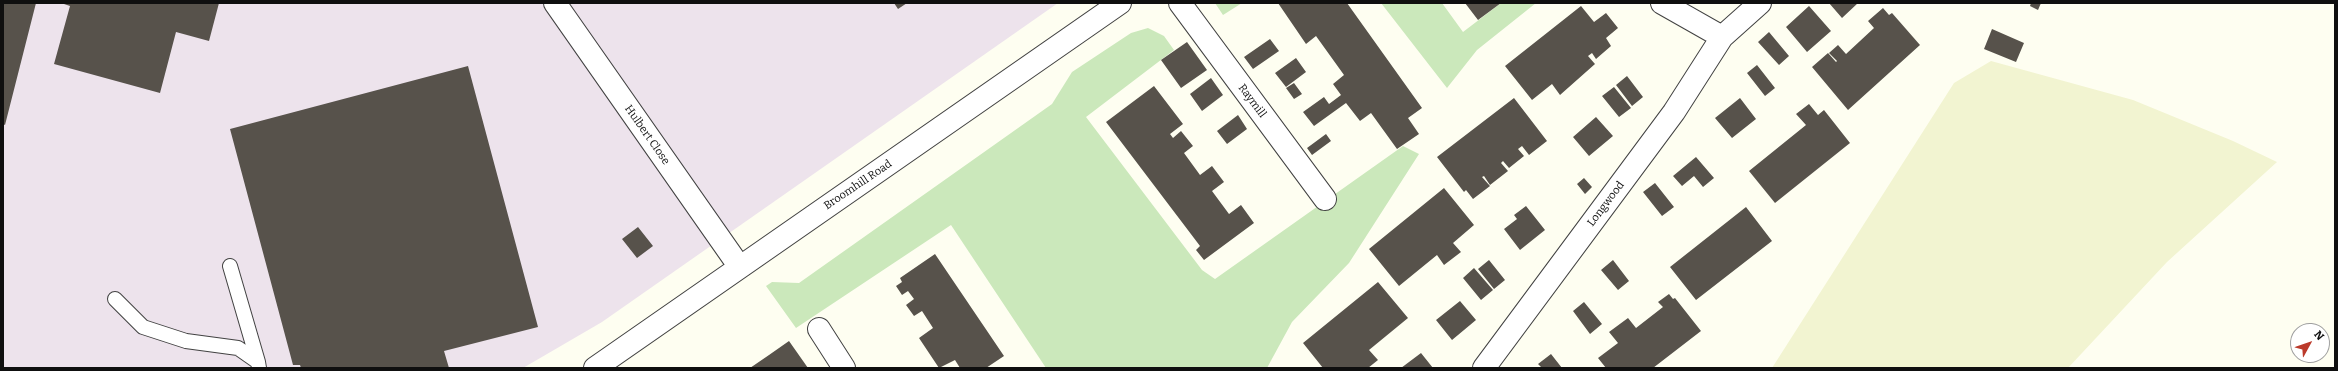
<!DOCTYPE html>
<html>
<head>
<meta charset="utf-8">
<style>
	body { margin:0 }
	#map { position:relative; width:2338px; height:371px; overflow:hidden; background:#fefef1; font-family:Bitter,serif }
	canvas { display:block }
	.frame { position:absolute; inset:0; border:4px solid #0f0f0f; pointer-events:none }
	.north { position:absolute; left:2290px; top:323px; width:40px; height:40px; box-sizing:border-box; background:#fff; border:1px solid #9f9f9f; border-radius:50%; rotate:50deg; font-size:11px; font-weight:700; line-height:16px; text-align:center; color:#0f0f0f }
	.north::after { content:''; display:block; margin:auto; width:14px; height:18px; background:#bb3a2b; clip-path:polygon(50% 0,100% 100%,50% 72%,0 100%) }
</style>
</head>
<body>
<div id="map">
<canvas width="2338" height="371"></canvas>
<div class="frame"></div>
<div class="north">N</div>
</div>
<script>
const ctx = document.querySelector('canvas').getContext('2d');
ctx.lineJoin = 'round';
function fill(path, color) {
  ctx.fillStyle = color;
  ctx.fill(path, 'evenodd');
}
function strokePath(path, color, width, dash) {
  ctx.strokeStyle = color;
  ctx.lineWidth = width;
  ctx.lineCap = dash ? 'butt' : 'round';
  ctx.setLineDash(dash || []);
  ctx.stroke(path);
}
function write(font, color, halo, rows, align = 'center') {
  ctx.font = font + ' Bitter,serif';
  ctx.lineWidth = 4;
  ctx.setLineDash([]);
  ctx.textBaseline = 'middle';
  ctx.strokeStyle = halo;
  ctx.fillStyle = color;
  for (const [text, x, y, turn = 0] of rows) {
    ctx.save();
    ctx.translate(x, y);
    ctx.rotate((+turn || 0) * Math.PI / 180);
    ctx.textAlign = isNaN(turn) ? turn : align;
    if (halo) ctx.strokeText(text, 0, 0);
    ctx.fillText(text, 0, 0);
    ctx.restore();
  }
}
fill(new Path2D(`
	M3,3h1055l-456,319 -79,46h-520z`), '#ede3ec');
fill(new Path2D(`
	M1991,61l142,39 100,41 44,21 -110,100 -99,106h-296l182,-285z`), '#f2f4d1');
fill(new Path2D(`
	M1215,3h27l-19,12z
	M1381,3h61l21,29 38,-29h35l-59,47 -30,38z
	M1148,28l16,8 10,14 -88,67 116,153 13,9 188,-133 16,8 -70,109 -57,59 -25,46h-221l-95,-143 -155,103 -30,-42 6,-4 27,1 253,-179 20,-32 59,-39z`), '#cbe8bb');
fill(new Path2D(`
	M3,3h33l-31,122 -2,-1z
	M61,3h158l-10,38 -33,-9 -16,61 -106,-29 16,-58z
	M894,3h13l-9,6z
	M1278,3h69l75,105 -14,10 11,16 -22,15 -26,-36 -11,8 -14,-18 -32,23 -11,-14 21,-15 5,7 12,-9 -8,-11 11,-9 -28,-39 -10,8z
	M1465,3h36l-23,17z
	M1829,3h29l-16,15z
	M2031,3h10l-3,7 -8,-4z
	M1581,6l13,16 12,-9 12,15 -12,10 5,8 -15,13 -4,-6 -4,3 7,8 -35,31 -8,-11 -20,16 -27,-34z
	M1809,6l22,25 -24,21 -21,-25z
	M1883,8l6,7 3,-2 28,32 -72,65 -36,-43 16,-14 8,9 1,-1 -8,-8 9,-8 8,9 28,-26 -6,-7z
	M1992,29l32,14 -8,19 -32,-13z
	M1769,32l20,24 -10,9 -21,-23z
	M1270,39l9,12 -26,18 -9,-12z
	M1187,42l20,28 -26,18 -20,-28z
	M1296,58l10,14 -20,15 -11,-14z
	M1757,65l18,23 -10,8 -18,-23z
	M468,66l70,261 -94,24 5,17h-148l-1,-3h-7l-63,-236z
	M1627,76l16,21 -11,9 -16,-21z
	M1211,78l12,17 -21,16 -12,-17z
	M1294,83l8,11 -8,5 -8,-11z
	M1154,86l29,38 -13,10 3,4 8,-7 12,15 -9,7 16,22 12,-9 12,16 -12,9 17,23 12,-9 13,18 -50,37 -8,-10 4,-4 -94,-124z
	M1614,87l17,21 -12,9 -17,-21z
	M1514,98l33,43 -18,14 -7,-9 -4,3 6,7 -15,12 -6,-7 -2,2 7,8 -18,14 -6,-9 -2,1 8,9 -17,13 -7,-9 -2,2 -27,-35z
	M1740,98l16,21 -24,19 -17,-20z
	M1809,104l9,11 6,-5 26,33 -75,60 -26,-32 57,-46 -10,-11z
	M1238,115l9,14 -20,15 -10,-13z
	M1596,117l17,19 -24,20 -16,-19z
	M1326,134l5,7 -19,14 -5,-7z
	M1696,157l18,21 -11,9 -9,-11 -12,10 -9,-10z
	M1584,178l8,9 -7,7 -8,-10z
	M1655,183l19,24 -12,9 -19,-24z
	M1444,188l30,37 -21,18 8,9 -17,13 -7,-10 -38,31 -30,-37z
	M1526,206l19,24 -25,20 -16,-21 13,-10 -3,-4z
	M1746,207l26,34 -76,59 -26,-33z
	M638,227l15,19 -16,12 -15,-19z
	M935,254l69,102 -18,12h-26l-5,-8 -16,8 -20,-30 14,-10 -11,-17 -8,5 -8,-11 8,-6 -6,-8 -6,4 -6,-9 6,-4 -2,-4z
	M1489,260l16,20 -11,9 -16,-20z
	M1613,260l16,21 -11,9 -17,-20z
	M1474,268l19,22 -12,10 -18,-22z
	M1378,282l30,36 -39,32 9,10 -10,8h-45l-20,-25z
	M1669,294l4,5 2,-1 26,33 -48,37h-47l-8,-10 20,-15 -9,-11 19,-14 8,10 27,-21 -5,-5z
	M1460,301l16,19 -24,20 -16,-20z
	M1584,302l18,22 -12,10 -17,-23z
	M789,341l19,27h-58l19,-13z
	M1421,353l12,15h-32z
	M1551,354l11,14h-20l-4,-4z`), '#57524b');
const lane = new Path2D(`
	M230,266l28,96
	M115,299l28,28 43,14 52,7 20,14 1,6`);
const street = new Path2D(`
	M555,3l184,263
	M1180,3l145,196
	M1662,3l60,34
	M819,329l25,39
	M595,368l525,-365
	M1484,368l190,-256 48,-75 38,-34`);
strokePath(lane, '#424242', 16);
strokePath(street, '#424242', 24);
strokePath(lane, '#fff', 14);
strokePath(street, '#fff', 22);
write('11px', '#0f0f0f', '#fff', [
	["Raymill",1252,101,53],
	["Hulbert Close",647,135,55],
	["Broomhill Road",858,185,-34],
	["Longwood",1606,204,-53]
]);
</script>
</body>
</html>
